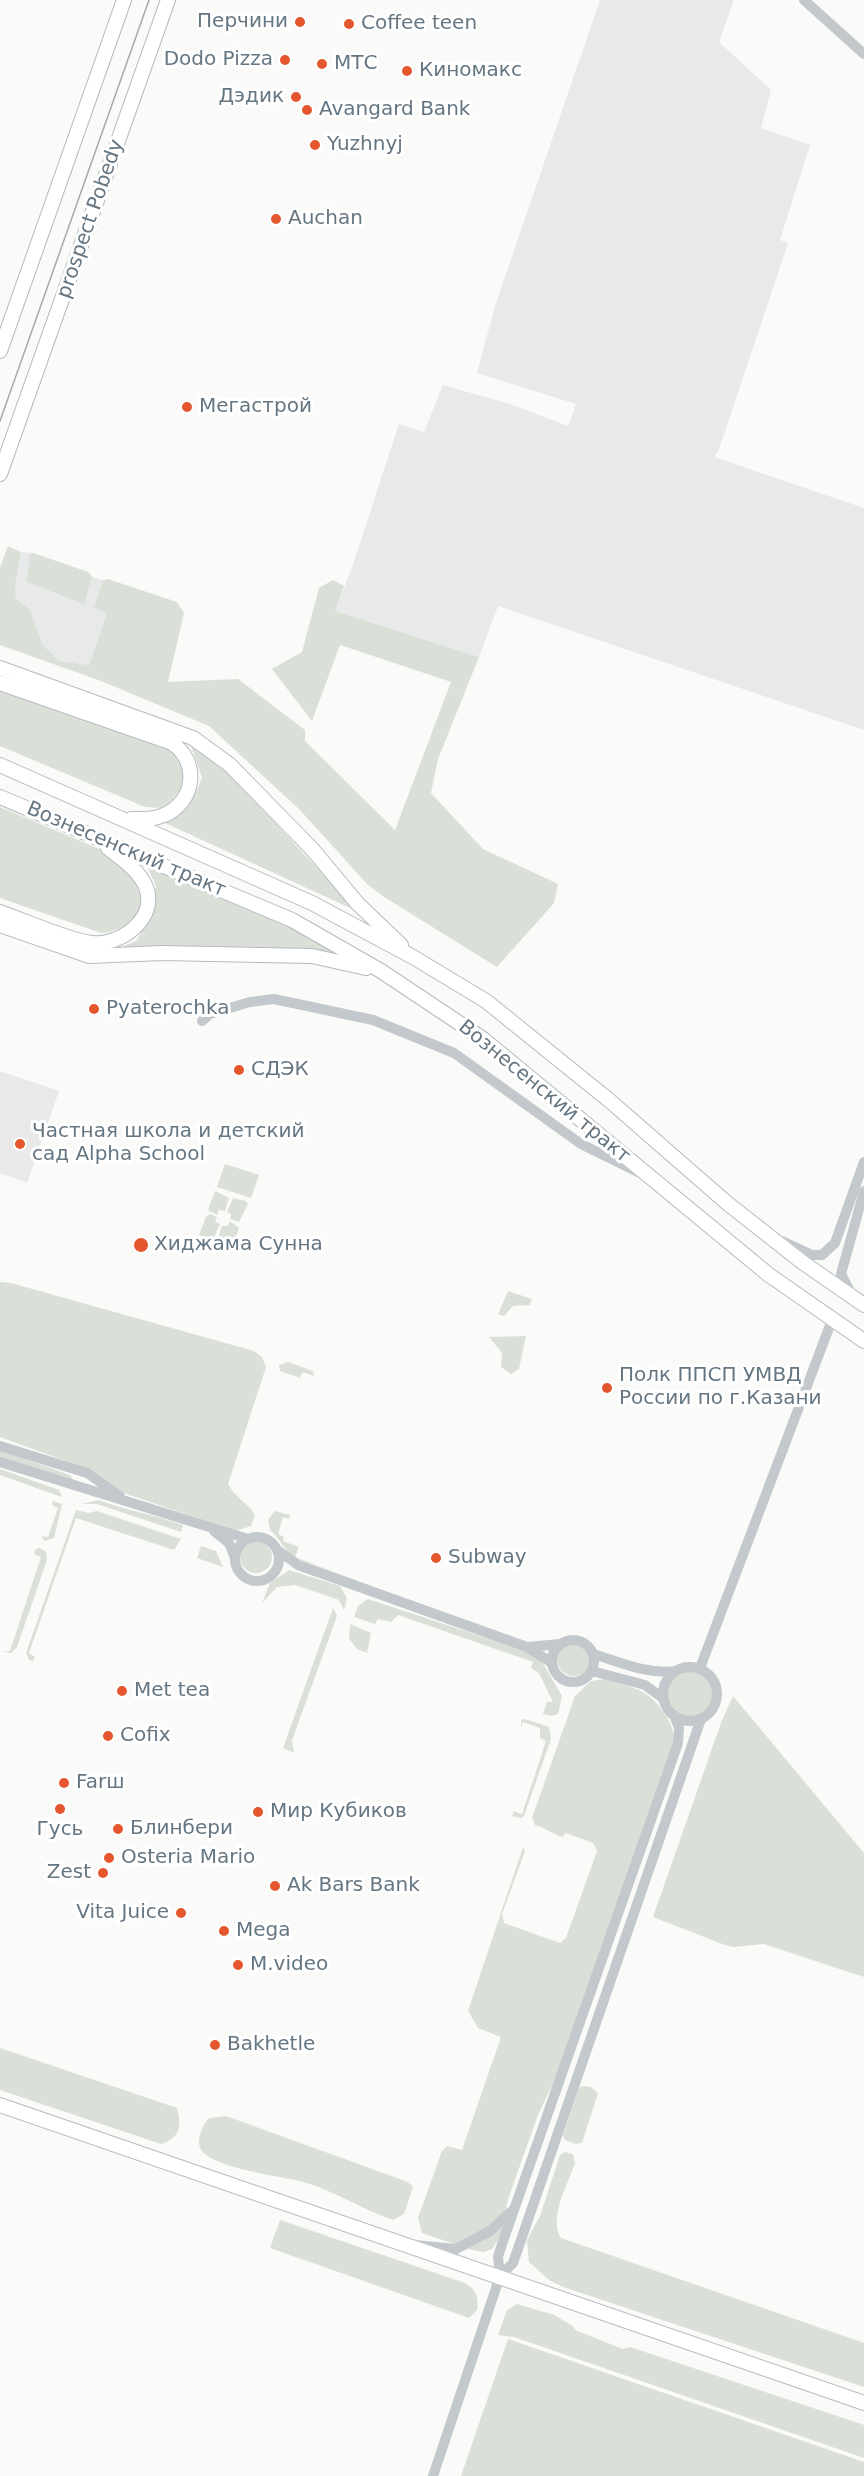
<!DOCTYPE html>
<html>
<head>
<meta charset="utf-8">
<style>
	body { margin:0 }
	canvas { display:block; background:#fafaf8 }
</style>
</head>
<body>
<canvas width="864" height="2476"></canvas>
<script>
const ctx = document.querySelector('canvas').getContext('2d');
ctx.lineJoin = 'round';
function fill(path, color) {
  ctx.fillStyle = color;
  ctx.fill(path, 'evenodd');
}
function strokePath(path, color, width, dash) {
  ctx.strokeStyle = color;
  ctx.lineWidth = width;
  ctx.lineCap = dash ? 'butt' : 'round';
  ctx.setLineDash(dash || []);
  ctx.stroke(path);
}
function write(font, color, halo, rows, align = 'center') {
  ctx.font = font + ' "DejaVu Sans",sans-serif';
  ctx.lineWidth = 6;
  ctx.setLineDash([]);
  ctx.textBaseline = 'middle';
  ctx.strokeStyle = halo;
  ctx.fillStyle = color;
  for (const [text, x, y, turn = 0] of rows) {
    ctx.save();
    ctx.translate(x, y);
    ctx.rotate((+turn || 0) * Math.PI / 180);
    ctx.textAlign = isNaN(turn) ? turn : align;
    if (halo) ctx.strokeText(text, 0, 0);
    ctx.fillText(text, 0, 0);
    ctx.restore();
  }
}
fill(new Path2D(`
	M600,0h134l-15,42 52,48 -10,38 49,17 -30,95 8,3 -69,206 -5,8 150,51v222l-366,-124 -19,51 -144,-46 17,-44 47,-143 25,8 19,-47 70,20 55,21 8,-22 -99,-31 18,-67z
	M21,552l12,1 55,19 4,5 11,3 -8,28 12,5 -18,52 -30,-4 -17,-17 -18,-39 -8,-8 -1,-10z
	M0,1071l59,20 -32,92 -27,-10z`), '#e8e9e9');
fill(new Path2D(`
	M8,546l13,6 -6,35 1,11 14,12 12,34 17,17 30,4 18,-52 -13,-5 9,-28 5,-1 69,23 7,11 -16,69 70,-3 67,51v11l90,89 56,-148 -111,-37 -28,76 -40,-52 30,-17 17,-64 14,-8 11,6 -9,25 144,46 -41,102 -7,34 52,56 75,35 -4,19 -57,64 -113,-70 -17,-13 -67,-74 -91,-84 -108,-45 -101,-36v-77z
	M33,553l55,19 4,5 -8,27 -57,-22 3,-27z
	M0,687l169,59 16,19 1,17 -16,21 -10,5 -15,-1 -145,-61z
	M189,741l17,11 23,22 130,138 -194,-89c22,-11 29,-23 37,-46z
	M0,807l135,57c2,11 9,27 7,37 -2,21 -24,31 -41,32l-101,-35z
	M146,864l147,62 58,31 -48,-9 -191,3 24,-10 12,-19 8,-36z
	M225,1164l34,11 -8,23 -34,-11z
	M215,1191l14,7 -4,13 -6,-1 -2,5 -9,-5z
	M233,1198l13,3 2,3 -9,18 -9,-3 1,-5 -4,-2z
	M210,1214l7,3 -2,5 5,2 -7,15 -14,-4 7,-18z
	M230,1221l9,7 -7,18 -14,-7 4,-13h6z
	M0,1282l11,1 243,68 8,6 4,10 -38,117c7,14 20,18 27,31l-4,11 -16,5 -120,-41 -33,-23 -82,-30z
	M508,1291l24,8 -2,6 -17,1 -9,10 -6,-2z
	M526,1336l-7,33 -8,5 -10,-7 1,-14 -13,-16z
	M288,1362l25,9 1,5 -12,-4 -2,6 -20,-7 -1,-6z
	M0,1450l70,25 5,7 -75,-24z
	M0,1469l59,21 3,7 -62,-22z
	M98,1500c28,10 57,15 85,25l-2,7 -84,-28h-15z
	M53,1501l9,3 -8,34 -9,3 -4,-5 7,1 10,-29 -6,-3z
	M76,1510l12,3 9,-2 84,28 -7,11 -98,-32 -47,135 6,4 -2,4 -4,-1 -3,-7z
	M275,1511l15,4 -1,4 -6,-2 -5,17 6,3 -1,4 16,6 -4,10 92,35 -92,-34c-11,-8 -15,-19 -25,-28l-2,-10z
	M240 1557a16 16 0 1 1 32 0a16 16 0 1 1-32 0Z
	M201,1546l15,5 7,16 -26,-9z
	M40,1548l6,4 1,8 -30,87 -6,6 -8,-2h7l31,-94 -7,-3 2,-5z
	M289,1570l51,16 7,12 -3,12 -5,-10 -44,-15 -18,2 -15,16 8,-20z
	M368,1599l170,56 24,41 -4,18 -6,2 -9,-2 4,-12h6l-14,-29 -8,-5 2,-6 -135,-47 -7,7 -13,-3 -3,5 -21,-7 4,-11z
	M333,1608l4,7 -1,4 -44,121 2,13 -11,-5z
	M350,1624l21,9 -4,20 -10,-4 -8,-10z
	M557 1659a17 17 0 1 1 34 0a17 17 0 1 1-34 0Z
	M667 1694a23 23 0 1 1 46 0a23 23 0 1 1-46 0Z
	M605,1679c12,4 25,7 36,12 15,7 34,33 33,49l-117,335 -19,40 -30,84 -7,36 -9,14 -8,3 -12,-2 -50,-17 -4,-15 24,-67 5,-5 15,4 39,-113 -23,-9 -10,-17 55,-164 2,4 -23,63 2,9 56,20 6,-5 31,-87 -4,-8 -27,-10 -4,4c-10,-3 -16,-9 -27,-12l-3,-7 43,-122 16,-15z
	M733,1696l131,157v124l-100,-33 -30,3 -9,-2 -72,-28 69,-197z
	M525,1719l24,8 2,12 -27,77 -3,2 -9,-2 2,-5 8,3 24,-73 -6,-3v-10l-17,-6 -2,5v-7z
	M0,2048l177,60c5,18 3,30 -16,36l-161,-54z
	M583,2086l8,1 7,6 -16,50 -6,1 -11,-4 -2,-5 16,-47z
	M226,2116l182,66 5,5 -9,27 -11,6c-35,-12 -67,-35 -103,-41 -21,-4 -75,-12 -88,-28 -7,-8 0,-26 7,-33z
	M565,2152l8,2 2,9c-7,21 -27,55 -14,75l303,105v44l-301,-100 -14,-7 -20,-18 -2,-22 13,-24 20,-61z
	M280,2220l185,63c11,6 14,15 12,27l-8,8 -199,-70z
	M517,2304l37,11 19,11 2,4 48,19 7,-2 234,78v33l-350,-121 -16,-2 9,-25z
	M508,2339l356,123v14h-403z`), '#dadfd7');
const major = new Path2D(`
	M0,351l124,-351
	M0,474l168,-474
	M0,668l193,70 37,27 83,85 45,54 43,41
	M0,683l172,60c28,19 23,59 -8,72 -11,5 -22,4 -33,4
	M0,765l312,138 101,54 73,44 124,100 117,102 75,59 62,43
	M0,797l292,123 89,51 102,68 286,236 95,66
	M0,912c23,8 70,29 92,31 28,3 66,-24 54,-56 -7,-17 -25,-29 -38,-39
	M0,925l89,31 73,-3 150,3 54,12
	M0,2105l864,298`);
strokePath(major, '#b5babe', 16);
strokePath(new Path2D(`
	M804,0l60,54
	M202,1021l8,-7 40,-12 24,-3 99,21 81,33 127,91 57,28
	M782,1241l30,14h10l13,-12 29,-81
	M852,1295l-11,-21 23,-83
	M0,1446l87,27 33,23
	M0,1462l248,77
	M214,1531l15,12 6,15
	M235 1559a22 22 0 1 1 44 0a22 22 0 1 1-44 0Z
	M276,1549l22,16 229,82 25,16
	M552 1661a21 21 0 1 1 42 0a21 21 0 1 1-42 0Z
	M528,1647l32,-3
	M593,1654c27,8 54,21 83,17
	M663 1694a27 27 0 1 1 54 0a27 27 0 1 1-54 0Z
	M700,1668l132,-348
	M592,1671l53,14 19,14
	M415,2245l41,4 34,-18 23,-21
	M500,2276l13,-13 188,-544
	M433,2476l67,-200 -2,-19 4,-13 176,-501 1,-15 -5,-13`), '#c3c8cc', 10);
strokePath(major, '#fff', 14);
strokePath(new Path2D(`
	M0,421l149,-421`), '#a2aab0', 1.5);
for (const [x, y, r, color] of [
	[300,22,6,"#e4572e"],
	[349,24,6,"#e4572e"],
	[285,60,6,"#e4572e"],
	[322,64,6,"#e4572e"],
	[407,71,6,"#e4572e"],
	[296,97,6,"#e4572e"],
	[307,110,6,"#e4572e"],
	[315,145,6,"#e4572e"],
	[276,219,6,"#e4572e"],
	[187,407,6,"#e4572e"],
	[94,1009,6,"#e4572e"],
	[239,1070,6,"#e4572e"],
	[20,1144,6,"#e4572e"],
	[141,1245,8,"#e4572e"],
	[607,1388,6,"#e4572e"],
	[436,1558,6,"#e4572e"],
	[122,1691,6,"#e4572e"],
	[108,1736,6,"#e4572e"],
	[64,1783,6,"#e4572e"],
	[60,1809,6,"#e4572e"],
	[258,1812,6,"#e4572e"],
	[118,1829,6,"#e4572e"],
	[109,1858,6,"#e4572e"],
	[103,1873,6,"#e4572e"],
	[275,1886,6,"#e4572e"],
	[181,1913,6,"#e4572e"],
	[224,1931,6,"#e4572e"],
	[238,1965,6,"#e4572e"],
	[215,2045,6,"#e4572e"]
]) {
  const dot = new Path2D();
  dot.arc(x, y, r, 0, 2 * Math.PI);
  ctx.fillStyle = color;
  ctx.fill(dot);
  strokePath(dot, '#fff', 2);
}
write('20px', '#657683', '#fff', [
	["Перчини",288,22,"right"],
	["Coffee teen",361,24],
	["Dodo Pizza",273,60,"right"],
	["МТС",334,64],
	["Киномакс",419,71],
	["Дэдик",284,97,"right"],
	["Avangard Bank",319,110],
	["Yuzhnyj",327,145],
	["Auchan",288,219],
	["Мегастрой",199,407],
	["Pyaterochka",106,1009],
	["СДЭК",251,1070],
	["Частная школа и детский",32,1132],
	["сад Alpha School",32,1155],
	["Хиджама Сунна",154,1245],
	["Полк ППСП УМВД",619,1376],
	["России по г.Казани",619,1399],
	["Subway",448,1558],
	["Met tea",134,1691],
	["Cofix",120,1736],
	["Farш",76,1783],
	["Мир Кубиков",270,1812],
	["Блинбери",130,1829],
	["Гусь",60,1830,"center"],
	["Osteria Mario",121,1858],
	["Zest",91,1873,"right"],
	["Ak Bars Bank",287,1886],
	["Vita Juice",169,1913,"right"],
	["Mega",236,1931],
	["M.video",250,1965],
	["Bakhetle",227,2045]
], 'left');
write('20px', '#657683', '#fff', [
	["prospect Pobedy",91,219,-71],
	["Вознесенский тракт",126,850,23],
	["Вознесенский тракт",544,1092,39]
]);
</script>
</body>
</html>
